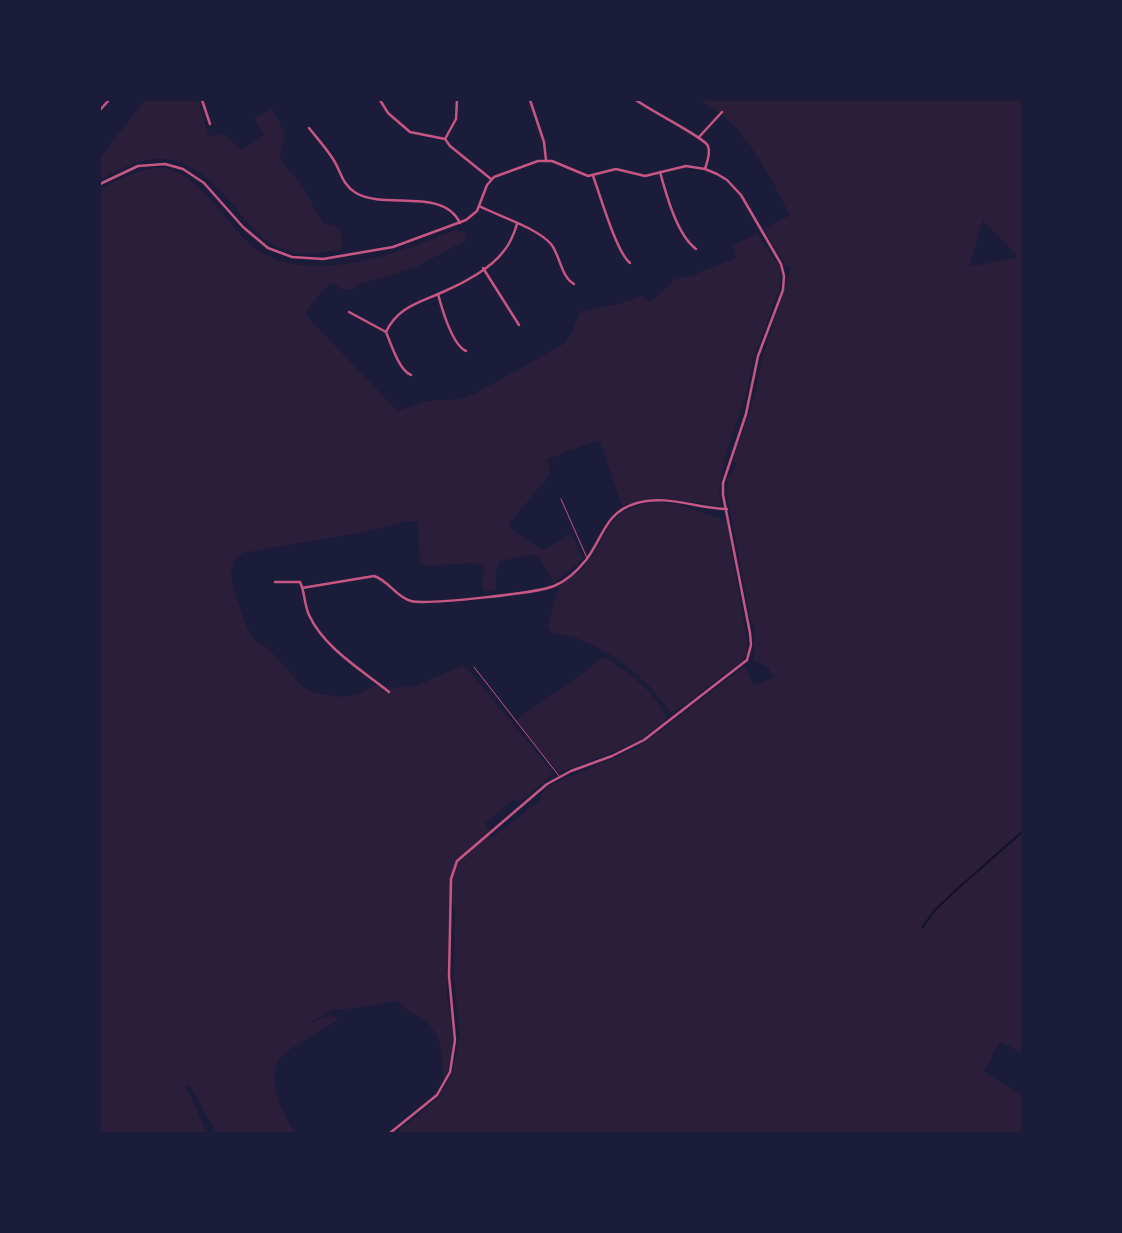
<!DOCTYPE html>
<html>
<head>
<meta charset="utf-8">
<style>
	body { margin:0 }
	#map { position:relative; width:1122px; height:1233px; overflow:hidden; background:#1b1b3a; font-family:"Alegreya Sans",sans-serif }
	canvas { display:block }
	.frame { position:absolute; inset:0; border:101px solid #1b1b3a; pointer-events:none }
</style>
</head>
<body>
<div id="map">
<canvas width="1122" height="1233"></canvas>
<div class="frame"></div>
</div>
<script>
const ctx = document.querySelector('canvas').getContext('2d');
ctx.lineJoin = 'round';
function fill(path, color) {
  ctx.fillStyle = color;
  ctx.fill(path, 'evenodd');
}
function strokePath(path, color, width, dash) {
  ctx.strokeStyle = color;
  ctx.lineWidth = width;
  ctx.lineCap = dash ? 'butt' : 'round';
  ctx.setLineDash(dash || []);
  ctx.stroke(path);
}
fill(new Path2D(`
	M145,100h53l11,37 14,-4 18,17 23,-15 -10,-17 18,-10 13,25 -5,25 25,33 18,32 17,5 2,22c-18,2 -39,7 -57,0 -23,-9 -36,-25 -51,-44 -43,-51 -75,-62 -134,-26v-23z
	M699,100h323v953l-22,-12 -16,31 38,23v38h-626l40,-33 15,-23 9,-41 -6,-59 1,-71 -6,-3 -2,94 6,26 -1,28 -6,25 -3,2c-1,-24 0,-45 -21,-59 -11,-7 -16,-8 -25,-18l-49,8h-15l-22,13 21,-7 7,4c-10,7 -55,32 -59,39 -15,21 3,58 17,75h-81l-26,-48 -4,2 21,46h-107v-944c19,-9 39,-21 60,-21 35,1 62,48 83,70 10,10 24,19 38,23 55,16 123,-10 174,-31l10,3 1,7 -51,28 -56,16 -9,6 -9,-1 -8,-7 -11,9 -16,21 3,7 89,92 27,-10 37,-2 12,-5 90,-50 7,-10 10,-23 38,-7 22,-8 7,5h4l23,-22 16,-3 45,-18 -4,-12 25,-13 23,35 -1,22 -26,70 -6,30 -22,69 -6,28 2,19c-37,-5 -63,-13 -99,0l-23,-66 -52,19 3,15 -42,51 12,11 23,14 28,-17 12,26 -29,24 -14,-24 -8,-5 -31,7 -5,9v19l-9,3 -5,-3 2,-23 -10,-3 -48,3 -6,-2 -2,-42 -9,-1 -46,11 -120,21 -9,7 -3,10 2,18 13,37 9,15 14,9 34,38 12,6 28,4 13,-2 20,-10 20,3 22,-3 46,-20 90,108 -36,31 -3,-5 -30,24 4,7v10l50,-39 4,-10 7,-6 89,-38 106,-81 8,20 20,-9 -5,-10 -14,-6v-38l-3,-1 -24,-128 1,-19 4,-2 5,-11h-5l22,-63 9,-43 28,-87 -5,-3 -22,-37 26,-14c-23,-43 -45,-93 -91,-115zM983,220l35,37 -49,10z
	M654,502l22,2 51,17 21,127 -4,12 -71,53 -4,-2c-19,-33 -77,-77 -116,-77l-5,-7c3,-10 6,-33 12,-41 5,-8 18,-11 24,-19 28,-34 18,-56 70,-65z
	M605,657c24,16 48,33 61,59l-1,5 -28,22 -79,30 -42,-53z`), '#2a1e3b');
strokePath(new Path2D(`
	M922,928l12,-17 21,-20 67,-59`), '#12122b', 2);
strokePath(new Path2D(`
	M561,499l26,59
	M474,667l85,109`), '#c65784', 1);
strokePath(new Path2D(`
	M202,100l8,24
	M380,100l8,13 22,19 35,7
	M530,100l14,42 2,18
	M636,100c13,10 69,38 72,46 3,7 -1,16 -3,23
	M100,110l9,-10
	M309,128c8,10 17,20 24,31 8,12 9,26 23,34 29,17 87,-6 104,30
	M699,137l23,-25
	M445,139l5,7 41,33
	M445,139l11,-20 1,-19
	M660,172c6,22 17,63 36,77
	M593,176c7,18 23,76 37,87
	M100,184l38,-18 27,-2 18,5 21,14 39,44 25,21 24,9 31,2 70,-12 73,-27 11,-9 10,-26 7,-8 44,-16h14l36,15 28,-7 29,7 41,-10 19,3 12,5 10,6 14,15 40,69 3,12 -1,14 -25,66 -12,58 -23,69v12l27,138 1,12 -4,15 -103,80 -32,16 -41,15 -24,13 -90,77 -6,18 -2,97 6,64 -5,32 -13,23 -47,38
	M479,206c20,10 58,22 72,38 9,11 10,33 23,40
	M483,268l36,57
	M438,294c4,15 14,51 28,57
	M349,312l37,20
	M411,375c-12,-5 -20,-31 -25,-43 12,-26 36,-30 59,-41 19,-8 46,-23 58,-39 7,-8 11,-18 14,-28
	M275,582h25c5,10 4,22 9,33 15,33 53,55 80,77
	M302,588l72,-12c14,4 22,21 37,25 16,4 127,-8 143,-15 12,-5 24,-16 32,-26 18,-24 19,-48 51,-57 30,-9 60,6 90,6`), '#c65784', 2.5);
</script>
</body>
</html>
